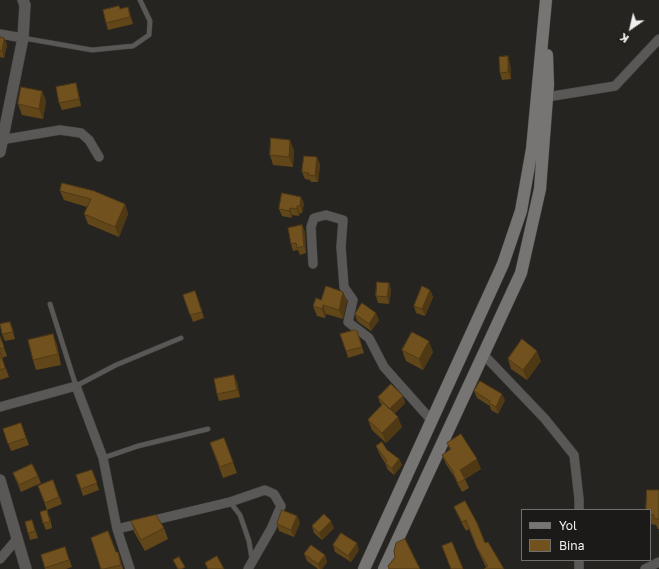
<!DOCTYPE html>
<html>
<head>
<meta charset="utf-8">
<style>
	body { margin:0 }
	#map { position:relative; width:659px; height:569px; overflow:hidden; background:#262421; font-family:"Golos Text",sans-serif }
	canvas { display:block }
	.legend { position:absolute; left:521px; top:509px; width:130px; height:52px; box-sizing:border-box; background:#1c1a18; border:1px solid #71706e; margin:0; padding:5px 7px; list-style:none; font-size:12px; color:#f1f0ee }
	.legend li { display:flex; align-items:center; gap:8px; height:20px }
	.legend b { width:20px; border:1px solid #71706e }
	.north { position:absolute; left:611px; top:8px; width:40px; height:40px; -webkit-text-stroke:3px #1c1a18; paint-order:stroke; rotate:214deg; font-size:11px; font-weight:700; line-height:16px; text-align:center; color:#f1f0ee }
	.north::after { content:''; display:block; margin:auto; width:14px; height:18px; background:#f1f0ee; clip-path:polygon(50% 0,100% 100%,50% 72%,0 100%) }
</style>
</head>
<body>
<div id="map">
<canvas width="659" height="569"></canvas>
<ul class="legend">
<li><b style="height:5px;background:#767573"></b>Yol</li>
<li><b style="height:11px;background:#71511e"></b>Bina</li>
</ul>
<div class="north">K</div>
</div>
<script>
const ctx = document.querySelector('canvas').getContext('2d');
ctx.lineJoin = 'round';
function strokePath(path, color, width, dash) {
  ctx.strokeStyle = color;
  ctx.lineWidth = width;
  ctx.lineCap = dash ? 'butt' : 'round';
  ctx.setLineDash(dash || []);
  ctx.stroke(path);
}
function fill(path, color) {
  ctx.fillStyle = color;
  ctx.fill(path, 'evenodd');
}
const service = new Path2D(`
	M23,38l69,12 41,-4 16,-11 1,-14 -10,-21
	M50,304l26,82 40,-21 65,-27
	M103,458l35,-12 70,-17
	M230,502l10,13 9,26 3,19`);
const minor = new Path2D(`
	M0,34l23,4
	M547,97l68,-11 44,-47
	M0,140l60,-10 21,3 8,7 10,17
	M313,264l-2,-37 3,-9 12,-3 17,5 -2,27 3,40 9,13 -5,22 21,16 15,29 48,54
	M483,354l62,65 29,36 5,44v11
	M0,407l76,-21 27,72 14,71 13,40
	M117,529l113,-27 35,-12 9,4 7,12 -10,23 -23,40
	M0,559l17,-20
	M579,569v-9
	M645,569l14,-7`);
const tertiary = new Path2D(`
	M0,152l23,-114 2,-33 -2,-5
	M0,480l26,89`);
const secondary = new Path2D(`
	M364,569l139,-305 18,-53 11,-62 14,-149
	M384,569l137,-296 19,-84 8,-104 -1,-30`);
strokePath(service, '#42413e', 5.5);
strokePath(minor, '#42413e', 10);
strokePath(tertiary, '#42413e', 12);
strokePath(secondary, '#42413e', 13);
strokePath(service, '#595856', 4.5);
strokePath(minor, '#595856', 9);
strokePath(tertiary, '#595856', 11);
strokePath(secondary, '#767573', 12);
fill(new Path2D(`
	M128,7l5,17 -25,6 -2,-7 14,-14z
	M0,37l4,1 3,7 -3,13 -4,-1z
	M510,63l1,16 -9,1 -2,-7z
	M78,90l3,16 -19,4 -3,-7z
	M42,91l4,10 -3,18 -21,-4 -4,-11z
	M294,150l-1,17 -20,-2 -3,-10z
	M320,164l-2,18h-7l-1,-2 -5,-1 -3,-7z
	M60,191l65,13 3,10 -9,23 -31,-13 -4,-10 3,-7 -23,-7z
	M304,203l-2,10h-2l-1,3 -7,-1v3l-10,-2 -3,-7z
	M302,225l3,7 1,21 -6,2 -2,-5 -5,1 -2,-7z
	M389,283l2,7 -2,14 -11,-1 -2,-7z
	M430,290l3,7 -8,19 -9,-3 -2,-7z
	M195,291l9,27 -11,4 -10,-27z
	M343,292l4,9 -4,18 -17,-5 -1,4 -8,-2 -4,-10 8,-6z
	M355,314l24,6 -8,11 -14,-10z
	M10,322l5,17 -10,2 -3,-7z
	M357,331l7,22 -16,5 -2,-7z
	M53,334l4,11 4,20 -25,5 -3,-10z
	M0,336l7,20 -5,2 7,19 -9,3z
	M402,350l31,2 -10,18 -17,-9z
	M508,359l33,2 -14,19 -16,-11z
	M237,382l3,15 -21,4 -2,-7z
	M474,391l31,9 -7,14 -7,-4 -1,-4 -13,-8z
	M403,396l2,7 -11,11 8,13 -16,16 -14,-13 -4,-10 14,-15 -2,-2 -2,-6z
	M21,423l8,22 -18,6 -8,-22z
	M224,438l13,35 -14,5 -13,-35z
	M447,443l34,26 -16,10 4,9 -7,4 -5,-9 -2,-5 -9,-14 -4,-9 8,-5z
	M376,446l11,4 12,9 3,6 -8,10 -6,-5 -3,-7 -6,-10z
	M92,470l7,20 -16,6 -7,-21z
	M13,473l25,3 3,7 -20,9z
	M53,480l9,24 -15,6 -9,-24z
	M659,490v39h-1l-2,-4 -6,-1v-14z
	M465,501l20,42 19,26 -18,-2 -5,-10 -12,-28 -3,2 -8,-15 -4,-9z
	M297,516l3,7 -6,14 -15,-6 -2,-7z
	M50,517l2,11 -6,2 -3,-7z
	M32,520l6,18 -8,2 -2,-7z
	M131,521l33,7 4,11 -23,12 -11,-19z
	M312,526l22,2 -12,12 -8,-7z
	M333,545l26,5 -8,12 -16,-10z
	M65,547l7,20 -6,2h-21l-4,-14z
	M118,552l5,17h-22z
	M304,554l21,1 2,7 -5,7h-4l-11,-8z`), '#61461a');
fill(new Path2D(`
	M128,7l2,7 3,10 -3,-7z
	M4,38l3,7 -3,13 -2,-7z
	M508,56l2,7 1,16 -3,-7z
	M76,83l2,7 3,16 -2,-7z
	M42,91l4,10 -3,18 -4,-10z
	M290,140l4,10 -1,17 -4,-10z
	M317,157l3,7 -2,18 -3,-6z
	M301,197l3,6 -2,10 -2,-7z
	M125,204l3,10 -9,23 -4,-10z
	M297,206l3,7 -1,3 -2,-7z
	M290,208l2,7v3l-3,-7z
	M302,225l3,7 1,21 -2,-7z
	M389,283l2,7 -2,14 -2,-7z
	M430,290l3,7 -8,19 -3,-7z
	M343,292l4,9 -4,18 -4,-9z
	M323,305l3,9 -1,4 -3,-9z
	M376,313l3,7 -8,11 -2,-7z
	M10,322l3,7 2,10 -2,-7z
	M53,334l4,11 4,20 -3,-11z
	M429,341l4,11 -10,18 -4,-11z
	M537,351l4,10 -14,19 -4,-10z
	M234,375l3,7 3,15 -3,-7z
	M502,394l3,6 -7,14 -2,-7z
	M403,396l2,7 -13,13 -3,-7z
	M398,417l4,10 -16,16 -4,-10z
	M399,459l3,6 -8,10 -2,-7z
	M477,459l4,10 -16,10 -5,-9z
	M297,516l3,7 -6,14 -3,-7z
	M331,521l3,7 -12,12 -3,-7z
	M357,543l2,7 -8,12 -3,-6z
	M325,555l2,7 -5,7h-2l-2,-5z`), '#4f3915');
const building = new Path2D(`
	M119,6l1,3 8,-2 2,10 -24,6 -3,-13z
	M0,37l4,1 -2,13h-2z
	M508,56v16l-8,1 -1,-16z
	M76,83l3,16 -20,4 -3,-16z
	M21,87l21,4 -3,18 -21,-5z
	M271,138l19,2 -1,17 -19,-2z
	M304,156l13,1 -2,19 -7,-1 1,-2 -7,-1z
	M62,183l32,8 31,13 -10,23 -31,-13 7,-15 -31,-8z
	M282,193l19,4 -1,9h-3v3l-7,-1 -1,3 -10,-2z
	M302,225l2,21 -7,2 -1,-5 -5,1 -3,-16z
	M377,282l12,1 -2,14 -11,-1z
	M326,286l17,6 -4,18 -16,-5 -1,4 -9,-3 3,-8 5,2z
	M422,286l8,4 -8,19 -8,-3z
	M195,291l7,21 -12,3 -7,-20z
	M362,303l14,10 -7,11 -14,-10z
	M10,322l3,10 -11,2 -2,-10z
	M355,330l2,1 5,16 -16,4 -6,-17z
	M412,332l17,9 -10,18 -17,-9z
	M53,334l5,20 -25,6 -5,-20z
	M0,336l4,11 -4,2z
	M522,339l15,12 -14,19 -15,-11z
	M0,352l5,16 -5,2z
	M234,375l3,15 -20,4 -3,-15z
	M480,381l22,13 -6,13 -7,-4 1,-2 -16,-10z
	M391,384l12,12 -14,13 -11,-12z
	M384,403l14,14 -16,16 -14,-13z
	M21,423l5,15 -18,6 -5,-15z
	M461,434l16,25 -17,11 5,9 -7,4 -5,-10h1l-12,-18 9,-6 -4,-6z
	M224,438l9,24 -13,5 -10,-24z
	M382,442l5,8 12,9 -7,9 -7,-5 2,-2 -11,-15z
	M32,464l6,12 -19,9 -6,-12z
	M92,470l5,13 -16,6 -5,-14z
	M53,480l6,17 -14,6 -7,-17z
	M647,490h12v29h-5v-4l-4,-1v-4h-4z
	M465,501l12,22 8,20 3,-1 16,27h-20l4,-3 -11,-18 -11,-28 -4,2 -8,-15z
	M47,510l3,12 -7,1 -3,-11z
	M282,510l15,6 -6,14 -14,-6z
	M324,514l7,7 -12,12 -7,-7z
	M156,515l8,13 -23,12 -10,-19z
	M32,520l3,11 -7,2 -3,-11z
	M108,531l8,21h2l3,13 -17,4h-3l-10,-31z
	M341,533l16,10 -9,13 -15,-11z
	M405,539l15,30h-31l-1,-3 7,-9 -1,-6 2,-8z
	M452,542l11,27h-12l-9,-23z
	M311,545l14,10 -7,9 -14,-10z
	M65,547l4,13 -24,8 -4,-13z
	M217,556l7,13h-16l-3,-6z
	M179,557l6,10 -3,2h-4l-5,-9z`);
fill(building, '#71511e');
strokePath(building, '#4f3915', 1);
</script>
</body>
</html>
